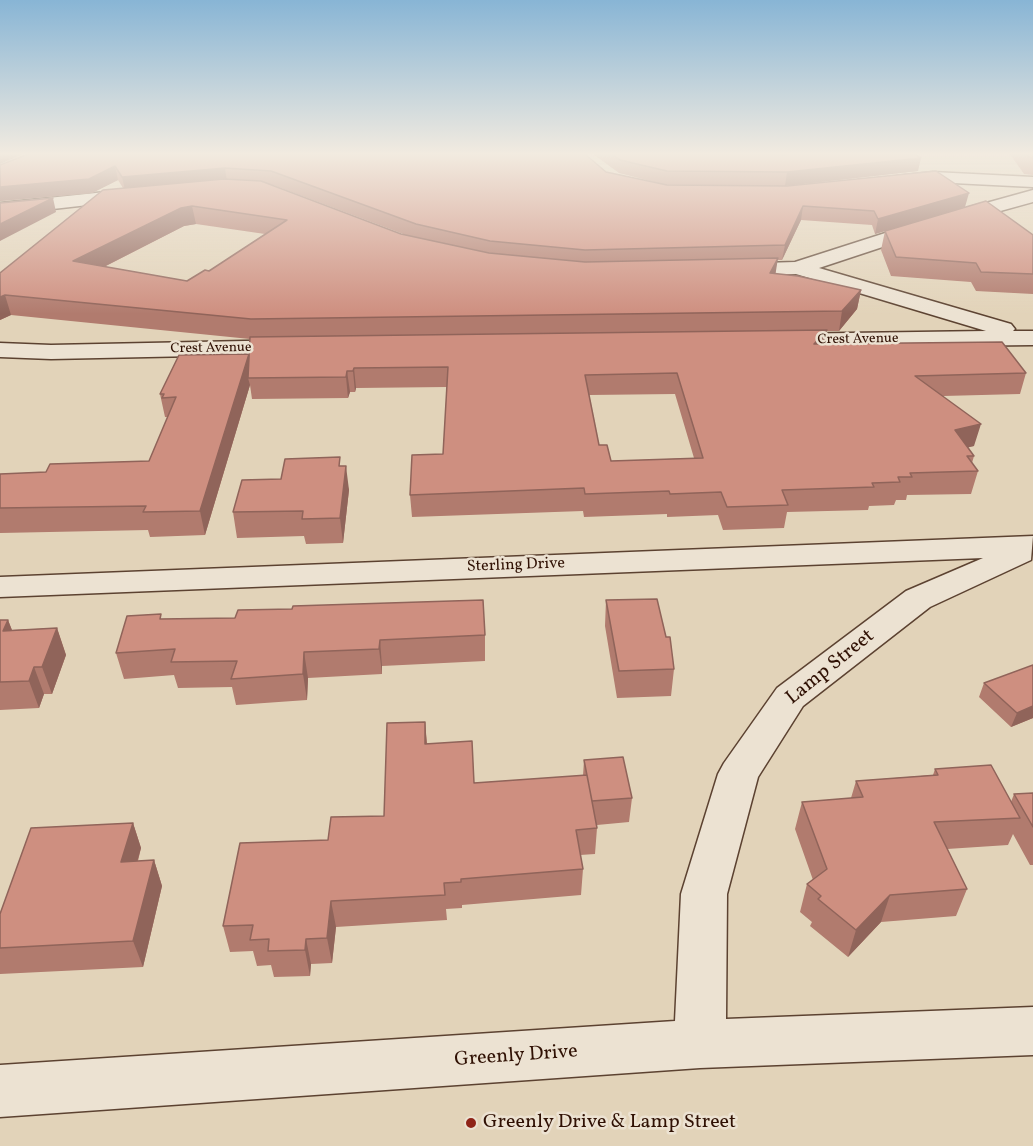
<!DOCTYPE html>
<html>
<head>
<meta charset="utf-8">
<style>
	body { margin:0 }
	canvas { display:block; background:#e2d3b9 }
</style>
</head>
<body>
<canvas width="1033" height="1146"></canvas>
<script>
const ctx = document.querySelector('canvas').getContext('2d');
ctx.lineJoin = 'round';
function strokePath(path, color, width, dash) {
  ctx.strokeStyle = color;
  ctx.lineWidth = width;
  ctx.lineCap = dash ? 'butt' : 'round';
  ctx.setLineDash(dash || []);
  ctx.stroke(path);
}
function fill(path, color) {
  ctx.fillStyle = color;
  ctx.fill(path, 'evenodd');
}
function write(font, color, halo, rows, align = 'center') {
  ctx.font = font + ' Vollkorn,serif';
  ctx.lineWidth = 5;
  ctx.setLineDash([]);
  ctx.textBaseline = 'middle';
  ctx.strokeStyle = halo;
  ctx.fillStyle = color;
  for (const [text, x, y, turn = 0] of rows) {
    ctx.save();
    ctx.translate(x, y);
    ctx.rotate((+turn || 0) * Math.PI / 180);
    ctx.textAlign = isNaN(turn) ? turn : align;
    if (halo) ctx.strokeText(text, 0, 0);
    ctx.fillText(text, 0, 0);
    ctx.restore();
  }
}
const minor = new Path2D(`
	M933,172l100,5v10l-100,-5 -30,3 -6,-1 -3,-4 3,-4z
	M134,189l7,2 2,4 -2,4 -141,16v-12z
	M1033,190v12l-87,24 -127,42 192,56 4,5 -2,2h20v14l-253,3 -8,-2 -4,-5 4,-5 8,-2 206,-3 -190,-57 -65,2 -8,-1 -3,-5 3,-5 8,-1 64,-2 137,-44z
	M293,340l9,2 3,5 -3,5 -9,2 -242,5 -51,-2v-14l51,2z
	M1033,536l-2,24 -101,47 -127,99 -45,71 -31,117 -1,125 307,-12v48l-333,13 -700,49v-52l675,-44 6,-127 37,-120 6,-11 53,-75 129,-97 77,-33 -983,39v-20z`);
strokePath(minor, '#5c4231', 3);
fill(minor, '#ece2d2');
fill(new Path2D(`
	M593,154h321l4,17 -133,15 -119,-1 -47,-12z
	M1010,154h23v21l-9,-1z
	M0,165l606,7 61,13 298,22 -90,27 -3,-9 -71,-5 -19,40h-5l-2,14 86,16 -4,19 -18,22h-13l-2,13 202,29 -6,21 -77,2 31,50 -6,1 6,9 -2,7 6,8 -7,23 -64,1 -1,5h-10l-2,5 -25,1 -1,4 -81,2 -3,16 -61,2 -5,-15 -51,2v-3l-83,3 -1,-6 -171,6 -2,-22 33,-41 4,-67 -91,1 -1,4h-5l-2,6 -96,1 -2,-14 -45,150 -55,2 -2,-7 -148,3v-59l46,-2 103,-11 18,-42v-2h-2l-5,-23 89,-35 1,-20 -239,-24 -11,5v-47l123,-85 -5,-8 -26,13 -92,8zM270,185h3l133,50 -5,-1zM196,224l69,10 -56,37 -22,10 -83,-14 80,-41zM675,394l19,64 -83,3 -12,-16 -10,-50z
	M885,231l148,4v59l-57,-3 -5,-9 -80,-6 -10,-26z
	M341,466l8,24 -6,53 -37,1 -2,-8 -67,2 -4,-26 48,-33z
	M606,600l68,69 -3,27 -54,2 -12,-72z
	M163,619l322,16v26l-103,5v8l-74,4 -1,22 -71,5 -4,-18 -54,1 -4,-13 -50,4 -8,-26z
	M0,620h8l4,10 45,-2 9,27 -14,39h-8l-5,14 -39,2z
	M984,683l49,35 -22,9 -32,-30z
	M425,722l2,21 47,40 109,-7 1,-16 48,38 -3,24 -32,3v3l-2,26 -15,1 3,14 -2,26 -119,10v3l-16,1 1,11 -111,7 -4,36 -21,1 -1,12 -36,1 -3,-12 -14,1 -4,-15 -23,1 -7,-26 105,-86 56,-24z
	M935,769l76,33 3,-8 19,-1v72h-3l-17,-31 -5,11 -61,4 20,40 -11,27 -75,6 -33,35 -38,-31 2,-4 -12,-10 7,-28 6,-4 -18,-51 7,-27 49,-4 5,-17 77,-6z
	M133,823l8,25 -3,13 16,-1 8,26 -19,81 -143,7v-60z`), '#b17b6e');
fill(new Path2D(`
	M0,154h23l-23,10z
	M921,158l-3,13 -133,15 2,-14z
	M115,166l3,14 -26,13 -92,8v-14z
	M225,168l2,14 -102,8 -3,-13z
	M969,193l-4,14 -90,27 3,-15z
	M53,198l3,14 -56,29v-17z
	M192,206l4,18 -12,2 -106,54 -5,-19 108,-53z
	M803,206l-2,14 -19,40 3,-15z
	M778,258l-3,19 -5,-4z
	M861,290l-4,19 -18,22 3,-20z
	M5,295l6,20 -11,5v-23z
	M827,330l-4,20 -9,-6z
	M249,354l3,22 -4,2 2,7 -45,150 -5,-24z
	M354,368l2,20 -1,4 -2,-21z
	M347,371l3,21 -2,6 -2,-21z
	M981,424l-7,22 -25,6 6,-22z
	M346,466l3,24 -6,53 -3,-25z
	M8,620l10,26 -15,-15z
	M57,628l9,27 -14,39 -10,-27z
	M380,640l2,26v8l-3,-25z
	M304,652l4,26 -1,22 -4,-26z
	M34,667l10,27 -5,14 -10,-27z
	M1033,706v12l-22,9 6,-14z
	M425,722l2,25 -2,-3z
	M133,823l8,25 -11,39 -9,-25z
	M154,860l8,26 -19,81 -10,-26z
	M890,895l-9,27 -33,35 8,-27z
	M331,901l5,26 -4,36 -5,-25z
	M306,939l5,25 -1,12 -5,-26z`), '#90645a');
const building = new Path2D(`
	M28,154h557l21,18 61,13 120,1 149,-15 33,22 -91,26 -4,-8 -71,-5 -18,39 -200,5 -95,-9 -74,-17 -145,-53 -46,-3 -103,9 -7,-11 -26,13 -89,8v-22z
	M611,154h162l12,1v-1h129l7,4 -134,14 -120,-1 -47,-11z
	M1026,154h7v4l-4,-1z
	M224,179l37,2 140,53 88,19 96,9 193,-4 -8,15 28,3 63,14 -19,21 -591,8 -246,-24 -5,2v-24l103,-83zM192,206l95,14 -78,51 -4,-1 -18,11 -114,-20 108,-53z
	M53,198l-53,26v-21z
	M986,201l47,34v39l-52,-2 -5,-9 -80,-6 -11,-26z
	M827,330l-13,14 188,-2 24,31 -111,3 66,48 -26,6 19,26h-7l11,15 -68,2 2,4h-14l2,5 -28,1 2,4 -92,3 6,15 -61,2 -6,-15 -51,2 -1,-3 -84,3 -1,-6 -174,7 2,-40 31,-1 5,-87 -94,1 -1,3h-6l-1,6 -98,1 2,-41zM677,373l26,85 -92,3 -4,-16h-8l-14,-70z
	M249,354l-49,157 -57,1 3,-6 -146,2v-34l46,-2 4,-8 99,-3 27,-64 -14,1 2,-4h-4l19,-39z
	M340,457l-1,9h7l-6,52 -38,1 1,-8 -70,1 9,-32 39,-1 4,-20z
	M657,599l9,38h4l4,32 -55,2 -13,-71z
	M483,600l2,35 -105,5 -1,9 -75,3 -1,22 -72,5 6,-18 -66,1 4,-13 -59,4 11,-37 34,-2 -1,5 75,-1 3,-8 54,-1 1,-3z
	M0,620h8l-5,11 54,-3 -15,39h-8l-5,14 -29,1z
	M1033,665v41l-16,7 -33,-30z
	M425,722v22l47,-3 2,42 113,-8 10,53 -21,2 7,39 -122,10v3l-17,1 1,12 -114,6 -4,37 -21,1 -1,11 -37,1 1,-12 -19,1 3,-15 -30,1 17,-83 88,-3 3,-23 53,-1 3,-93z
	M623,757l9,41 -40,3 -8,-41z
	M991,765l29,53 -86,4 33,67 -77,6 -34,35 -38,-31 3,-3 -14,-12 20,-15 -25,-67 61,-5 -7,-16 82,-6 -3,-6z
	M1033,793v34l-19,-33z
	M133,823l-12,39 33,-2 -21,81 -133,7v-34l31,-86z`);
fill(building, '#ce8f80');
strokePath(building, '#90645a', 1.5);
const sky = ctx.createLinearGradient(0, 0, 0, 314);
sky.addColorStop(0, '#88b5d5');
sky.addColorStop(0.49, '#f2ebe0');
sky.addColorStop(1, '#f2ebe000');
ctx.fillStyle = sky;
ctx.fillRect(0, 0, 1033, 314);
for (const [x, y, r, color] of [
	[471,1123,6,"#8f2418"]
]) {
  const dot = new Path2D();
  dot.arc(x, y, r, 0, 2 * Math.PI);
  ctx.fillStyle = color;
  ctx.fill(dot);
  strokePath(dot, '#ece2d2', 2);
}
write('14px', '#301104', '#ece2d2', [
	["Crest Avenue",858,340,-1],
	["Crest Avenue",211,349,-1]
]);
write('16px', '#301104', '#ece2d2', [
	["Sterling Drive",516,566,-2]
]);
write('20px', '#301104', '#ece2d2', [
	["Lamp Street",831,668,-39],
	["Greenly Drive",516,1057,-4]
]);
write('20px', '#301104', '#ece2d2', [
	["Greenly Drive & Lamp Street",483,1123]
], 'left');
</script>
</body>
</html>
